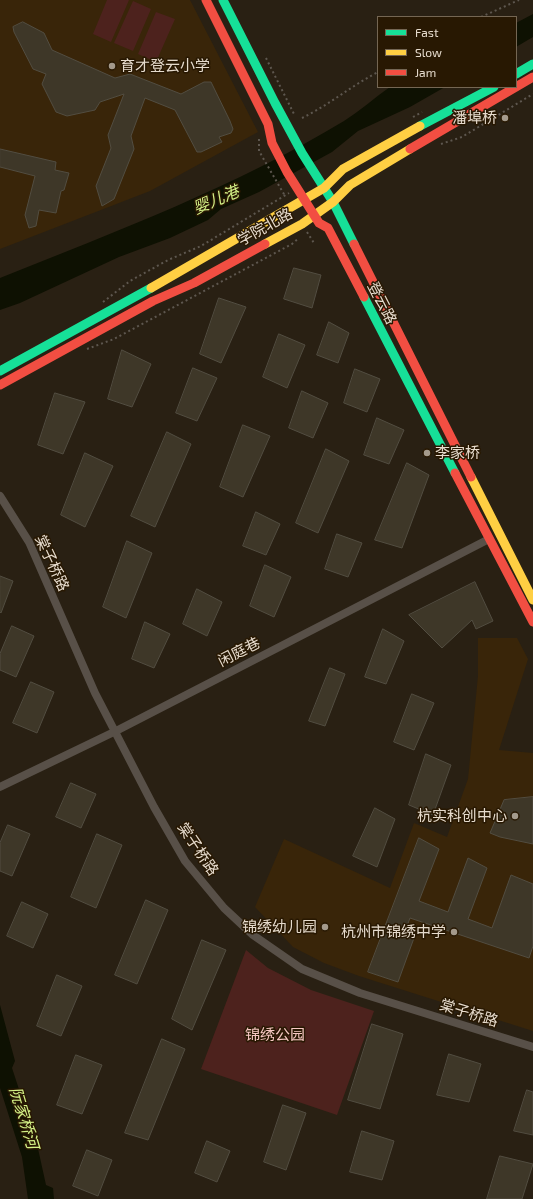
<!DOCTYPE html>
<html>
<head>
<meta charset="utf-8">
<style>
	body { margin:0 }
	#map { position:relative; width:533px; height:1199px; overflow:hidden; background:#292013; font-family:"Exo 2",sans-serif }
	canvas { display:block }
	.legend { position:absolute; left:377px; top:16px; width:140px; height:72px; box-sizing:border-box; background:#281802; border:1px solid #746653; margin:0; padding:5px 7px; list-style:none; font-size:12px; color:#e6dbcd }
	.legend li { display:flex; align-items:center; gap:8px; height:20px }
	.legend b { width:20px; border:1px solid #746653 }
</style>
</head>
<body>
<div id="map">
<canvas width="533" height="1199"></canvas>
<ul class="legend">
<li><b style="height:5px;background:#16e098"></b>Fast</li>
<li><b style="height:5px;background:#ffcf43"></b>Slow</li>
<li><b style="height:5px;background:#f24e42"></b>Jam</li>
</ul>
</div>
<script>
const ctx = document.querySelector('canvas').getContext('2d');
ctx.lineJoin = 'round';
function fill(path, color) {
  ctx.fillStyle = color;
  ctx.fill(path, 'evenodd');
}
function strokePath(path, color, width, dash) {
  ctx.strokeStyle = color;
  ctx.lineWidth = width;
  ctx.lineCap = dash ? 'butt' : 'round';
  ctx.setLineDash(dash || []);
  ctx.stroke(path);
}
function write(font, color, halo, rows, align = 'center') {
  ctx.font = font + ' "Exo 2","Noto Sans SC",sans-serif';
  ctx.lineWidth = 3;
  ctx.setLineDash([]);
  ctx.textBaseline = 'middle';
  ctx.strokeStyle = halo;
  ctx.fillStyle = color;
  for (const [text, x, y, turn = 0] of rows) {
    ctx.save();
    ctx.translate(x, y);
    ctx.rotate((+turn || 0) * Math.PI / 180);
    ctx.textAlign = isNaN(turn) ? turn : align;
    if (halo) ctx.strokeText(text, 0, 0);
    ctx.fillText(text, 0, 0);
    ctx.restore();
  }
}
fill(new Path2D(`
	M0,0h190l68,132 -108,59 -150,58z
	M478,638h39l11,21 -29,91 34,3v278l-174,-55 -35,-13 -31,-16 -38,-40 29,-68 106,49 24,-65 33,14 21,-58 10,-103z`), '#392509');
fill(new Path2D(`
	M107,0h22l-18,42 -18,-8z
	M133,1l18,8 -18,42 -19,-8z
	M156,12l19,7 -19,43 -18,-8z
	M246,950l22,18 43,22 63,21 -37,104 -136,-46z`), '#4d221d');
fill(new Path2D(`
	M533,14v23l-17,10v-24z
	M390,87h55l-35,20 -52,24 -26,21 -73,40 -38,17 -13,11 -38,18 -51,19 -99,46 -20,7v-32c117,-47 235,-91 344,-157 16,-10 30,-23 46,-34z
	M0,1005l15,56 -3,7 25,76 9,41 7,3 1,11h-26l-6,-42 -22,-69z`), '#0e1102');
const building = new Path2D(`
	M23,22l21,11 8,17 63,28 15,-4 51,20 23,-12h7l19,39 3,8 -2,4 -12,4 3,5 -21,10h-4l-22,-42 -30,-12 -14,38 3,13 -20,50 -12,7 -6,-20 15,-38 -3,-13 16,-41 -24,8 -5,8 -28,6 -11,-4 -14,-28 4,-10 -13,-5 -19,-37 -1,-5z
	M0,149l56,13 -1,8 14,3 -5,17 -3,1 -5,22 -17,-3 -3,16 -7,2 -4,-13 10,-39 -35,-9z
	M294,268l27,7 -9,33 -28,-9z
	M219,298l27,9 -25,56 -21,-9z
	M329,322l20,11 -11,30 -21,-8z
	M279,334l26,11 -18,43 -24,-11z
	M122,350l29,14 -19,43 -24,-8z
	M193,368l24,10 -20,43 -21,-8z
	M355,369l25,10 -13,33 -23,-9z
	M302,391l26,12 -15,35 -24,-10z
	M55,393l30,9 -22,52 -25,-9z
	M377,418l27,12 -15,34 -25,-9z
	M243,425l27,11 -27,61 -23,-10z
	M167,432l24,12 -36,83 -24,-11z
	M326,449l23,12 -31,72 -22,-10z
	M85,453l28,13 -28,61 -24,-12z
	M407,463l22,12 -27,73 -27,-8z
	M256,512l24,12 -14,31 -23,-9z
	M337,534l25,9 -14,34 -23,-8z
	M127,541l25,12 -26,65 -23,-11z
	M265,565l26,12 -17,40 -24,-11z
	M0,576l13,5 -12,32 -1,-1z
	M475,582l18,39 -17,8 -4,-9 -30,28 -33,-33z
	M197,589l25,13 -15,34 -24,-12z
	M145,622l25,12 -16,34 -22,-9z
	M12,626l22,10 -18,41 -16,-7v-16z
	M383,629l21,12 -18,43 -21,-7z
	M330,668l15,6 -20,52 -16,-5z
	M31,682l23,10 -17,41 -24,-10z
	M412,694l22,9 -20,47 -20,-8z
	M426,754l25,11 -18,50 -24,-10z
	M71,783l25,11 -15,34 -25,-11z
	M533,797v47l-33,-7 -10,-4 14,-33z
	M375,808l20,11 -18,48 -24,-11z
	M8,825l22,9 -18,42 -12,-5v-28z
	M97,834l25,11 -26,63 -25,-11z
	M419,838l20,11 -20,52 29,11 20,-54 19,10 -19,51 24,9 19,-53 22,9v62l-4,12 -119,-40 -6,16 10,4 -16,44 -30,-10z
	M146,900l22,10 -31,74 -22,-9z
	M22,902l26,12 -15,34 -26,-12z
	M202,940l24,10 -34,80 -20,-11z
	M57,975l25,11 -21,50 -24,-10z
	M372,1024l31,10 -23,75 -32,-9z
	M162,1039l23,10 -37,91 -23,-7z
	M449,1054l32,10 -12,38 -32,-7z
	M76,1055l26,10 -20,49 -25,-9z
	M527,1090l6,2v43l-19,-4z
	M283,1105l23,8 -20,57 -22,-8z
	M362,1131l32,10 -12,39 -32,-8z
	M207,1141l23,10 -13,31 -22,-9z
	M87,1150l25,10 -14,36 -25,-10z
	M500,1156l33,8 -11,35h-35z`);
fill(building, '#3e3728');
strokePath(building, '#524d41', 1);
strokePath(new Path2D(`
	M481,17l38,-17
	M266,58l28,56
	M413,117l9,-5
	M302,118c27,-13 49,-32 76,-46
	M259,139v12l26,45
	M441,144l21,-7 71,-43
	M307,232l7,11
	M103,302l27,-21 38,-21 33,-14 88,-53
	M87,349l27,-10 178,-95 7,-6`), '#5e574f', 2, [2, 3]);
strokePath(new Path2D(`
	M0,496l29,46 66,151 59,114 31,54 39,47 29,27 49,34 58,24 173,54
	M0,787l116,-56 373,-192`), '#585048', 8);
strokePath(new Path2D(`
	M223,0l52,103 27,50 31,49 21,42
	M516,74l17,-10
	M420,126l74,-39
	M364,297l91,176
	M0,371l151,-83`), '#16e098', 9);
strokePath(new Path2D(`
	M265,244l37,-20 31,-22 17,-17 60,-36
	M151,288l173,-100 19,-19 77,-43
	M471,477l62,123`), '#ffcf43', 9);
strokePath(new Path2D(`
	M206,0l62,124 4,19 15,29 32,51 9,5 36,69
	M410,149l123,-72
	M354,244l117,233
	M0,385l153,-84 41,-18 71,-39
	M455,473l78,149`), '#f24e42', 9);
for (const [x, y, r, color] of [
	[112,66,4,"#a49a8c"],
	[505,118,4,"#a49a8c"],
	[427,453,4,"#a49a8c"],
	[515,816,4,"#a49a8c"],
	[325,927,4,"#a49a8c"],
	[454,932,4,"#a49a8c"]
]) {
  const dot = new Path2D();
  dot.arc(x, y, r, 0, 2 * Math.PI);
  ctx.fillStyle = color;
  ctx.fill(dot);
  strokePath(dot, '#281802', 1.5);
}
write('15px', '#e6dbcd', '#281802', [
	["育才登云小学",120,66,"left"],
	["潘埠桥",497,118],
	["李家桥",435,453,"left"],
	["杭实科创中心",507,816],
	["锦绣幼儿园",317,927],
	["杭州市锦绣中学",446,932]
], 'right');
write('15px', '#e6dbcd', '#281802', [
	["学院北路",265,227,-29],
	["登云路",382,303,63],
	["棠子桥路",52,563,65],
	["闲庭巷",239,652,-27],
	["棠子桥路",198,849,56],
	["棠子桥路",469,1013,17]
]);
write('15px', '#f7c8c3', '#281802', [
	["锦绣公园",275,1035]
]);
write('italic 16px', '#d5f388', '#281802', [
	["婴儿港",216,200,-23],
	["阮家桥河",24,1118,73]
]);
</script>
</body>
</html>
